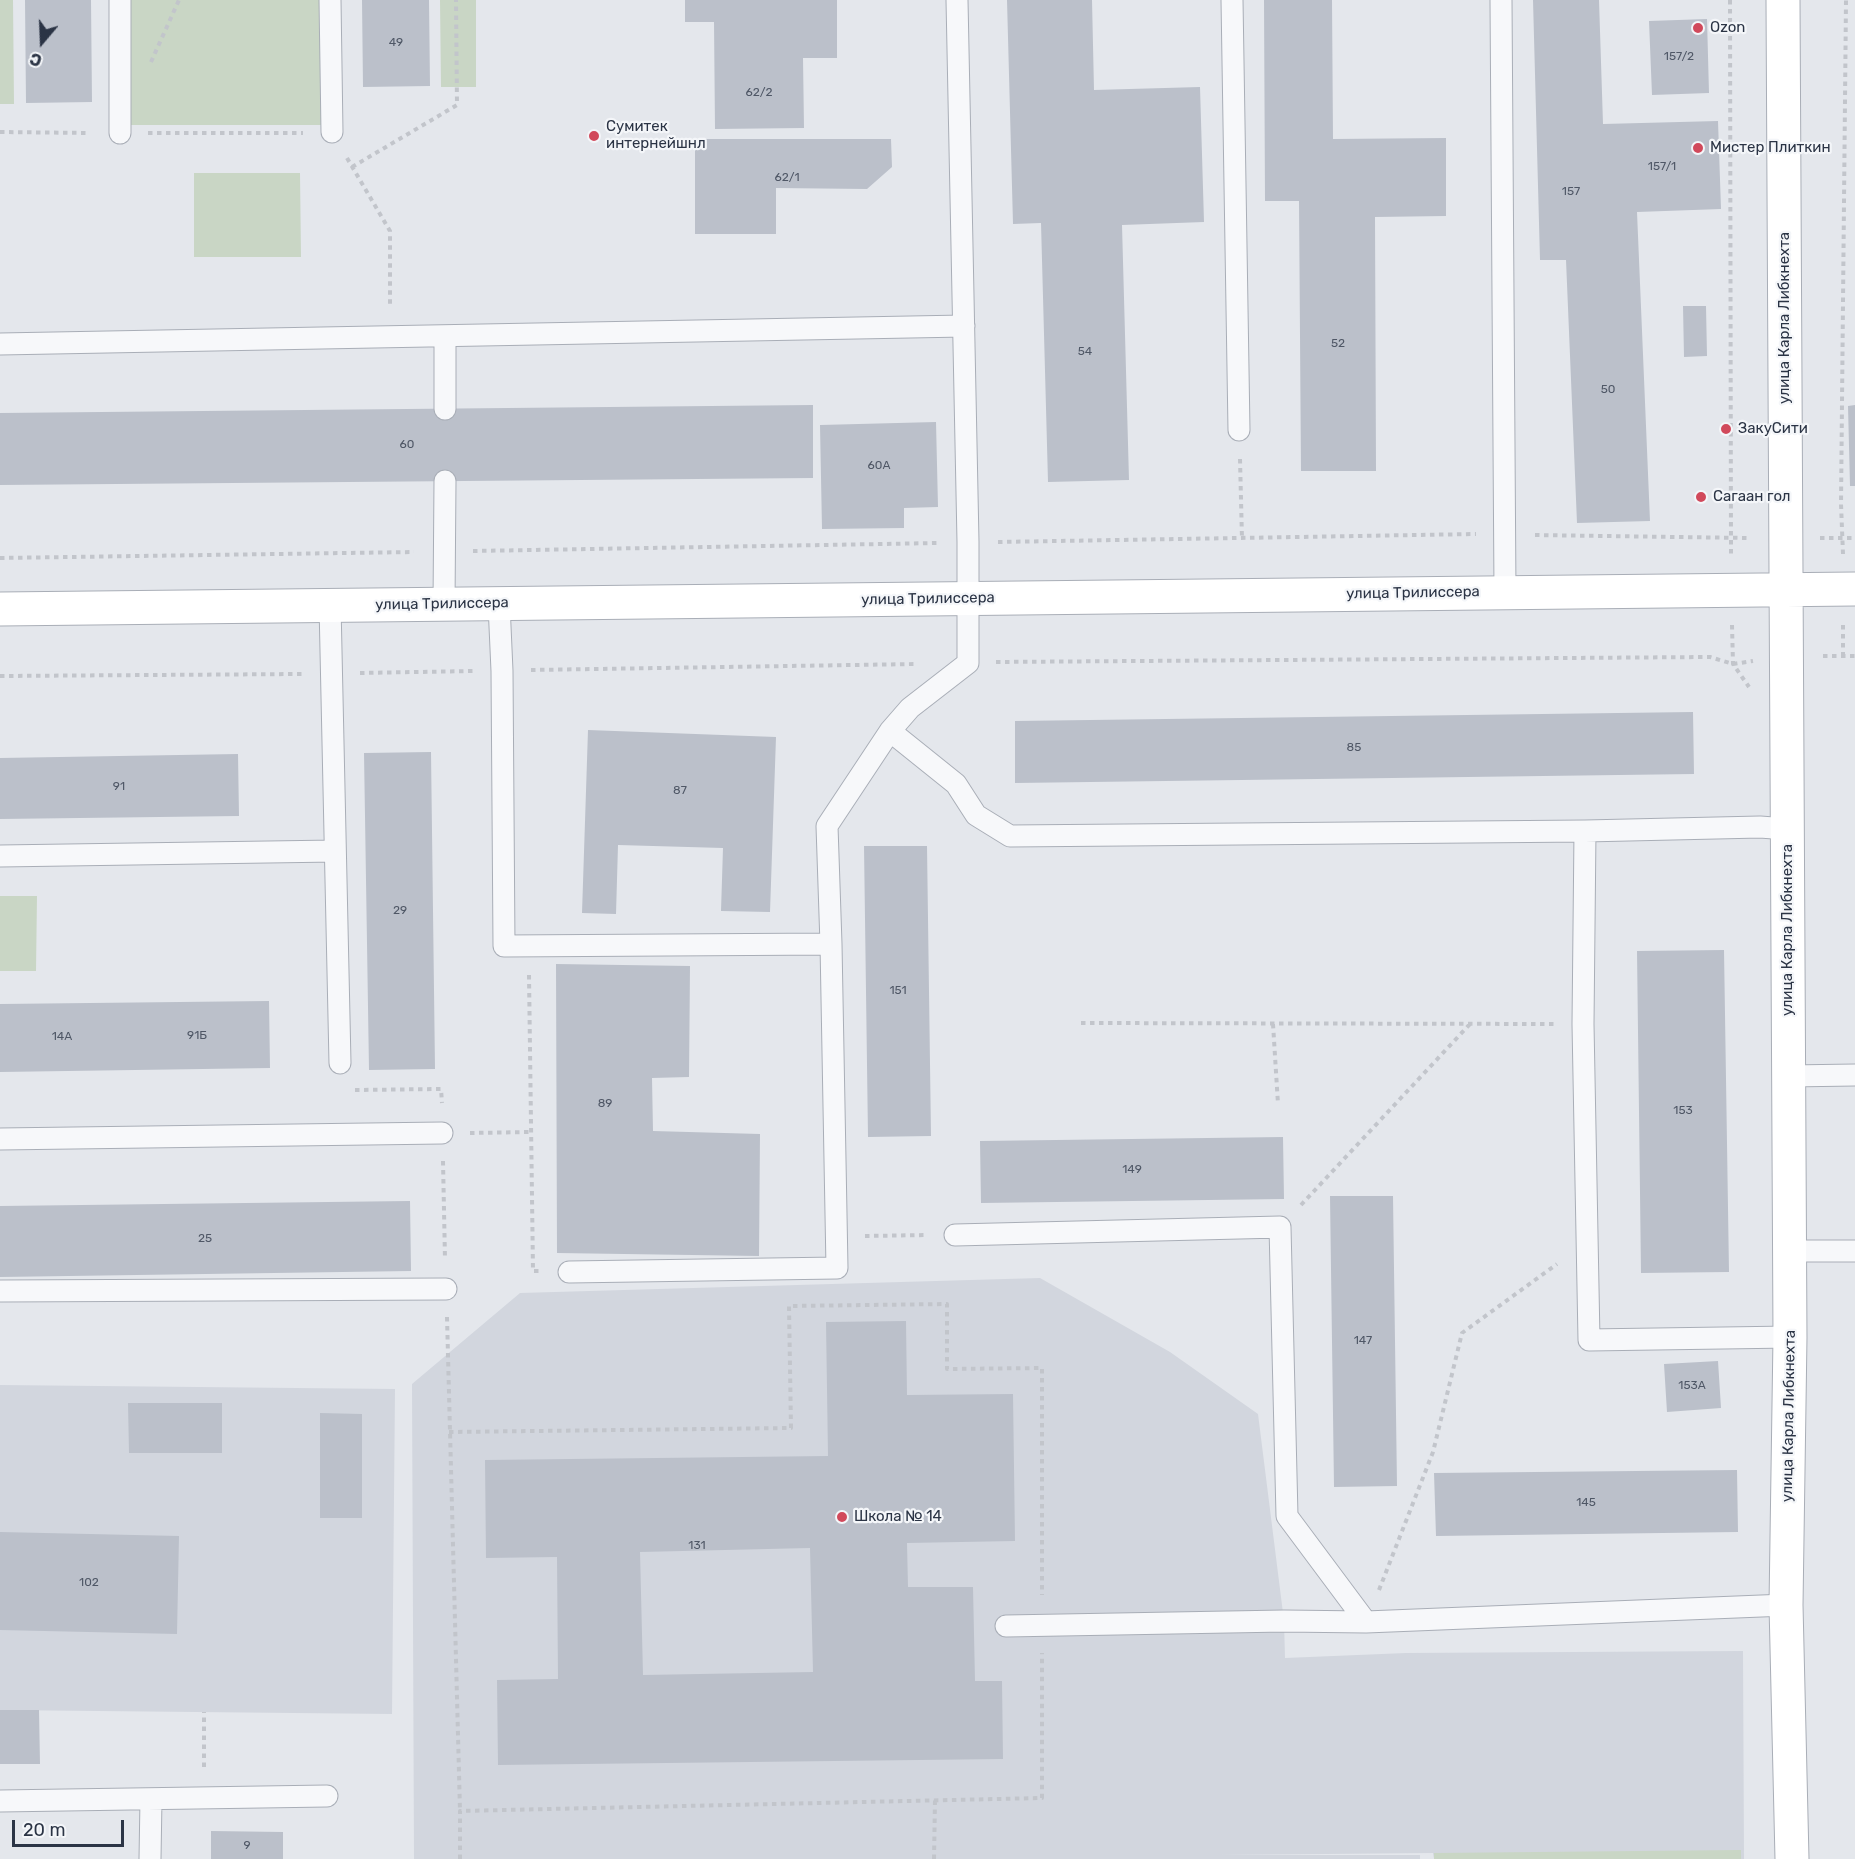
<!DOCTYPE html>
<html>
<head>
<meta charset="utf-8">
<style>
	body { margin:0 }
	#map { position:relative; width:1855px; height:1859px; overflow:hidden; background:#e4e7ec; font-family:Rubik,sans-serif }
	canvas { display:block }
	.north { position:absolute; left:12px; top:12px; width:60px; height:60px; -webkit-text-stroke:4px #f4f6f9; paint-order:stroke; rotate:199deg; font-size:16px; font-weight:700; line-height:24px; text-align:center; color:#2b3445 }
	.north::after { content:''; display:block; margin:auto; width:21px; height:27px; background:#2b3445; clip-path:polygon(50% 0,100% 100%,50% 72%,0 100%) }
	.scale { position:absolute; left:12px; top:1820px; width:112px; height:27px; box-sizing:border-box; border:3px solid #2b3445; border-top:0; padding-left:8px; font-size:18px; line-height:21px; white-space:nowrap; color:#2b3445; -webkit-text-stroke:4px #f4f6f9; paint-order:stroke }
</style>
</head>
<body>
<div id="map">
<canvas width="1855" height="1859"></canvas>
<div class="north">С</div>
<div class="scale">20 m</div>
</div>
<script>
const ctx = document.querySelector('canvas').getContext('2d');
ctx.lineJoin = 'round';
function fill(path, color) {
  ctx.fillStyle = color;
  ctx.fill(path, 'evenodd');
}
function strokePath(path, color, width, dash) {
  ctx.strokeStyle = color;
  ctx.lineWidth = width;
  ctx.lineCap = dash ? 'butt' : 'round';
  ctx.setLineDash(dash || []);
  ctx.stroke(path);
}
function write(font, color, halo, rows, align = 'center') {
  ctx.font = font + ' Rubik,sans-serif';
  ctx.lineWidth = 4.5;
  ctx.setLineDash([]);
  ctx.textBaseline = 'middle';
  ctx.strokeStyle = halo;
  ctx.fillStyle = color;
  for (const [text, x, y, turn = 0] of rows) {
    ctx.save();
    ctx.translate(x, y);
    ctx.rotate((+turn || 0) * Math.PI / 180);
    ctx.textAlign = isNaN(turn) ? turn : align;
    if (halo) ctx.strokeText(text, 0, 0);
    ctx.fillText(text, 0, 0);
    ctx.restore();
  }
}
fill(new Path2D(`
	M1040,1278l130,74 88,62 26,207 1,37 121,-5 337,-2 1,208h-310l-1,-6 -214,2h201v4h-1006l-2,-475 108,-91z
	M0,1385l395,4 -3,325 -392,-4z`), '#d2d6de');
fill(new Path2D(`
	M0,0h13l1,104h-14z
	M130,0h191l2,125h-193z
	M440,0h36v87h-35z
	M194,173h106l1,84h-107z
	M0,896h37l-1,75h-36z
	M1741,1850v9h-307v-6z`), '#c9d6c5');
fill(new Path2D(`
	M25,0h66l1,102 -66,1z
	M362,0h67l1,86 -67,1z
	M685,0h152v58h-34l1,70 -89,1 -1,-107h-29z
	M1007,0h85l2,90 106,-3 4,135 -82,3 7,255 -81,2 -7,-259 -28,1z
	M1264,0h68l1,139 113,-1v78l-71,1 1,254h-75l-2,-270h-34z
	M1533,0h66l4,124 115,-3 3,88 -84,3 13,309 -73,2 -11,-263h-26z
	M1707,19l2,74 -57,2 -3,-74z
	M695,139h196l1,28 -25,22 -91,-1v46h-81z
	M1683,306h23l1,50 -23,1z
	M813,405v73l-813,7v-72z
	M1855,405v81h-5l-2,-80z
	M936,422l2,85 -34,1v20l-82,1 -2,-104z
	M1693,712l1,62 -679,9v-62z
	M588,730l188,7 -6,175 -49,-1 2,-63 -105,-3 -2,69 -34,-1z
	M431,752l4,317 -66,1 -5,-317z
	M238,754l1,62 -239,3v-61z
	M864,846h63l4,290 -63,1z
	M1724,950l5,322 -88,1 -4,-322z
	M556,964l134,2 -1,111 -37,1 1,53 107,3 -1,122 -202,-3z
	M269,1001l1,67 -270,4v-68z
	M1283,1137l1,62 -303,4 -1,-62z
	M1330,1196h63l4,290 -63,1z
	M410,1201l1,70 -411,6v-71z
	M906,1321l1,74 106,-1 2,147 -108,2 1,44h65l2,94h27l1,78 -505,6 -1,-85 61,-1 -1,-122 -71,1 -1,-98 343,-4 -2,-134zM810,1548l3,124 -170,3 -3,-123z
	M1718,1361l3,47 -54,4 -3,-48z
	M128,1403h94v50h-93z
	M320,1413l42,1v104h-42z
	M1737,1470l1,62 -302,4 -2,-63z
	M0,1532l179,4 -2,98 -177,-4z
	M0,1710h39l1,54h-40z
	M211,1831l72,1v27h-72z`), '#bbc0ca');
const lane = new Path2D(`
	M120,0v133
	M330,0l2,132
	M1232,0l7,430
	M1501,0l4,591
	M0,344l964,-18
	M445,409v-73
	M444,604l1,-123
	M499,604l3,67 2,275 327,-2
	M330,605l10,458
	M890,731l66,53 20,31 34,21 575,-5 175,-4 27,2
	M1585,831l-2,193 6,316 201,-3
	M0,856l335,-5
	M1789,1076l66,-1
	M0,1139l442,-6
	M955,1235l325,-8 7,289 79,106 420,-17
	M1790,1251h65
	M569,1272l268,-4 -6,-324 -4,-118 63,-95 20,-23 58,-45v-121l-11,-542
	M0,1291l446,-2
	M1006,1626l278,-5 82,1
	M0,1801l327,-5
	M150,1859l1,-60`);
const secondary = new Path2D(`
	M1783,0l7,1337 -4,268 6,254
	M0,609l1855,-20`);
strokePath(lane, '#a9aeb7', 23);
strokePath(secondary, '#a9aeb7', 35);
strokePath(new Path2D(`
	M1730,0l1,554
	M151,62l28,-62
	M0,132l90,1
	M148,133h155
	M347,158l43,73v75
	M352,167l105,-62 -1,-105
	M1240,459l2,80
	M1535,535l214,3
	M1820,538h35
	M998,542l478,-8
	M473,551l466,-8
	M1843,554l-2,-50 5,-504
	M0,558l414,-6
	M1732,625l1,39 16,23
	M1843,625v31
	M1823,656h32
	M996,662l714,-5 23,7 20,-3
	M531,670l386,-6
	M360,673l113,-2
	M0,676l302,-2
	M529,975l4,296h8
	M1081,1023l474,1
	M1273,1024l5,80
	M355,1090l86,-1 1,14
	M470,1133l61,-1
	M443,1161l2,98
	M1301,1205l169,-181
	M865,1236l62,-1
	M447,1317l13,494
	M449,1432l342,-4 -2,-122 158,-2v65l95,-1v227
	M1379,1590l54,-138 29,-119 95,-69
	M204,1767v-55
	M460,1859v-48l582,-13v-145
	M934,1859l1,-59`), '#c2c5cb', 4, [4.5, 4.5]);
strokePath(lane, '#f7f8fa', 21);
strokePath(secondary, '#fff', 33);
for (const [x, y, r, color] of [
	[1698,28,6,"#d1495b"],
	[594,136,6,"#d1495b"],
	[1698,148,6,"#d1495b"],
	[1726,429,6,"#d1495b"],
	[1701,497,6,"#d1495b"],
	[842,1517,6,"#d1495b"]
]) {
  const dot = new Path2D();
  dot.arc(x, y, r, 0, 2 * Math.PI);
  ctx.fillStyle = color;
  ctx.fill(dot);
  strokePath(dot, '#f4f6f9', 2);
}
write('12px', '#4f5766', null, [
	["49",396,43],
	["157/2",1679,57],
	["62/2",759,93],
	["157/1",1662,167],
	["62/1",787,178],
	["157",1571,192],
	["52",1338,344],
	["54",1085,352],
	["50",1608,390],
	["60",407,445],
	["60А",879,466],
	["85",1354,748],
	["91",119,787],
	["87",680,791],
	["29",400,911],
	["151",898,991],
	["91Б",197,1036],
	["14А",62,1037],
	["89",605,1104],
	["153",1683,1111],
	["149",1132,1170],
	["25",205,1239],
	["147",1363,1341],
	["153А",1692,1386],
	["145",1586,1503],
	["131",697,1546],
	["102",89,1583],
	["9",247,1846]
]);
write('15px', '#2b3445', '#f4f6f9', [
	["Ozon",1710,28],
	["Сумитек",606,127],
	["интернейшнл",606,144],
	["Мистер Плиткин",1710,148],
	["ЗакуСити",1738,429],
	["Сагаан гол",1713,497],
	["Школа № 14",854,1517]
], 'left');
write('15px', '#2b3445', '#f4f6f9', [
	["улица Карла Либкнехта",1785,318,-90],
	["улица Трилиссера",1413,593,-1],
	["улица Трилиссера",928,599,-1],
	["улица Трилиссера",442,604,-1],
	["улица Карла Либкнехта",1788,930,-90],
	["улица Карла Либкнехта",1789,1416,-89]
]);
</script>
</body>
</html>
